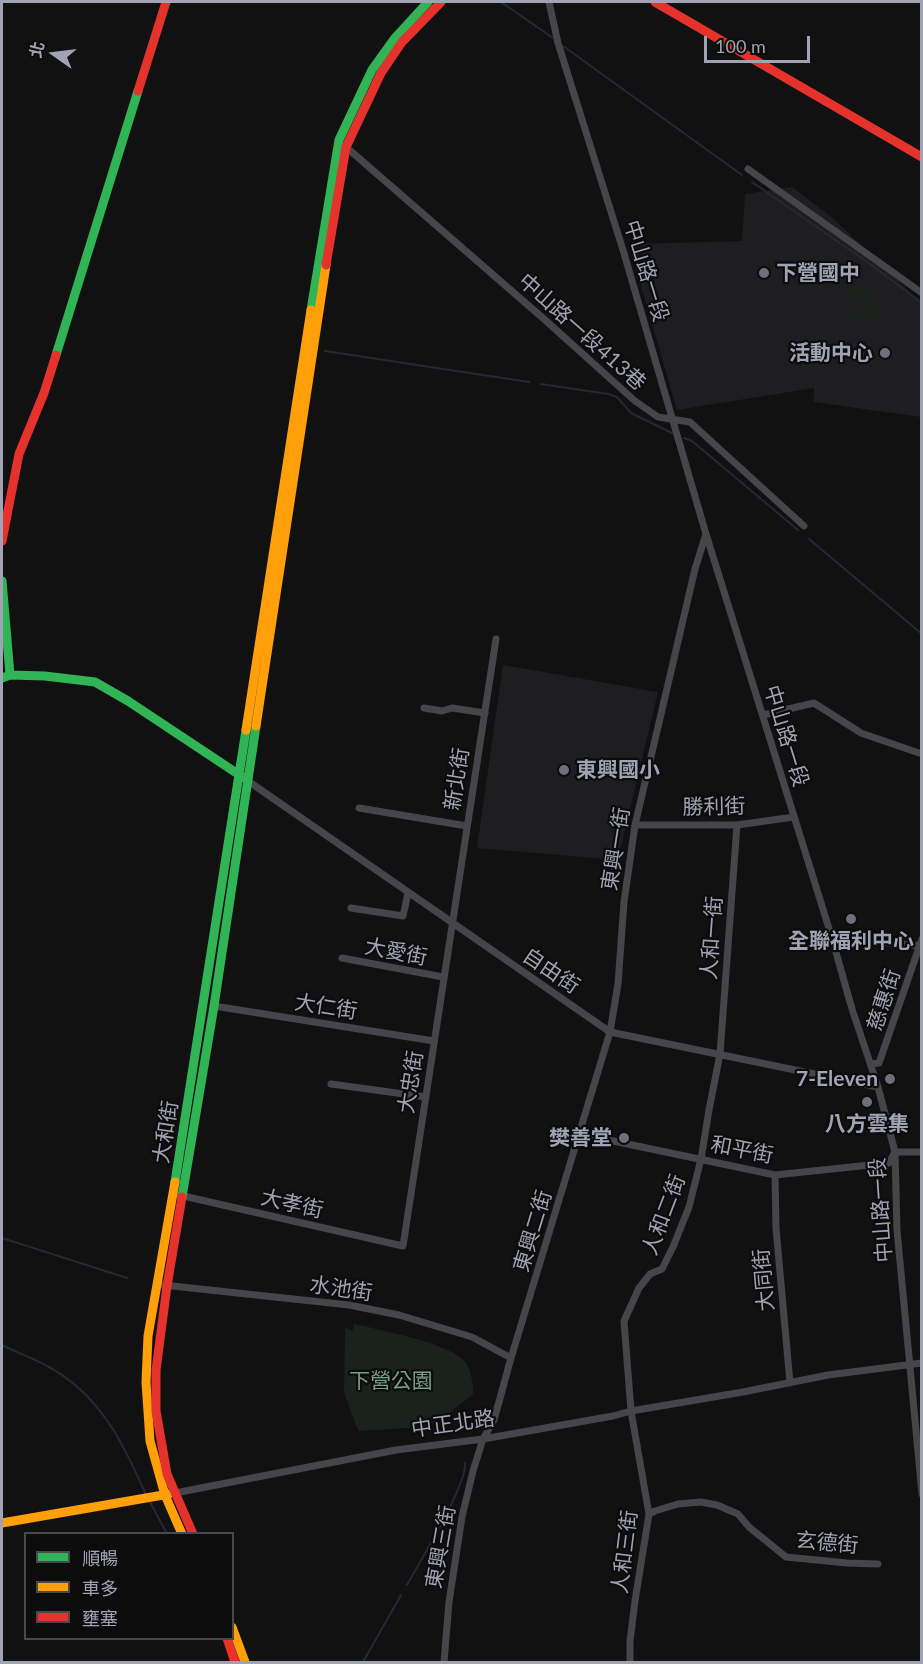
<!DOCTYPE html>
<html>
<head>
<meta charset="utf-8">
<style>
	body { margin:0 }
	#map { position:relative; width:923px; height:1664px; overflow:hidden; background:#111112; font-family:Lato,"Noto Sans TC",sans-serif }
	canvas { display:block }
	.frame { position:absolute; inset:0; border:3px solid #a1a2b3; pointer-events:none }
	.legend { position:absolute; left:24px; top:1532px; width:210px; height:108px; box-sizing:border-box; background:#0c0c0d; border:2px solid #48484f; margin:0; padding:8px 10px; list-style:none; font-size:18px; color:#a1a2b3 }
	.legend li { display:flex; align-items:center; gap:12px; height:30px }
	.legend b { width:30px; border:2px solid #48484f }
	.north { position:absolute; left:24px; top:24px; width:60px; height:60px; -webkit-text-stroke:4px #0c0c0d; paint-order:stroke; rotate:284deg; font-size:16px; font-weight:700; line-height:24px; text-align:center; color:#a1a2b3 }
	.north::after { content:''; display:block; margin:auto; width:21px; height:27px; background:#a1a2b3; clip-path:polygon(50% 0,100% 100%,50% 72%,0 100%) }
	.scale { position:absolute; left:704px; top:36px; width:106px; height:27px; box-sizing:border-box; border:3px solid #a1a2b3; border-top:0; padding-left:8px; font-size:18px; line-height:21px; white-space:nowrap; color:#a1a2b3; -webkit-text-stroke:4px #0c0c0d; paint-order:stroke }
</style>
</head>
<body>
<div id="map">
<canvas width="923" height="1664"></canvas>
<div class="frame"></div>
<ul class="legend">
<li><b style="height:8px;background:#30b455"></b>順暢</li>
<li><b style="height:8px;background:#ff9f0a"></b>車多</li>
<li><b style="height:8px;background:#e5322d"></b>壅塞</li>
</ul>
<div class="north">北</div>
<div class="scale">100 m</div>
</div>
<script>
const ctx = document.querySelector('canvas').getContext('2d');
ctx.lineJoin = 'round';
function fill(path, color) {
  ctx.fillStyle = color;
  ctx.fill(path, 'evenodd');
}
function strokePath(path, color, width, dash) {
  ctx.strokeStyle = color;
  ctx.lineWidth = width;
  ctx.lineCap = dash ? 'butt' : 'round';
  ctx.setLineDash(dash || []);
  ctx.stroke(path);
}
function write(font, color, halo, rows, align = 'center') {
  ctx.font = font + ' Lato,"Noto Sans TC",sans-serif';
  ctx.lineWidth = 4.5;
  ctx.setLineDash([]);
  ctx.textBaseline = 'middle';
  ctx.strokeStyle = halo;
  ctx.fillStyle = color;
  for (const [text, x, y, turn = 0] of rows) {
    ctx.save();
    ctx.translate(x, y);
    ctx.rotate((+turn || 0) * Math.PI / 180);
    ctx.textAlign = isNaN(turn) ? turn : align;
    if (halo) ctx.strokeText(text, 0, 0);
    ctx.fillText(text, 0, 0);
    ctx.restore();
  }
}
fill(new Path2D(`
	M792,187l43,33 86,83v114l-107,-15v-14l-137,22 -48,-166 113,-3 3,-47z
	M503,665l155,27 -40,168 -141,-12z`), '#1e1e20');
fill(new Path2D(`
	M874,284l3,14 -29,6 -4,-13z
	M879,302l3,13 -30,7 -3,-13z
	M354,1324c25,6 97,19 111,38 7,9 8,22 8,32l-31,25 -19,8 -65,4 -14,-39 1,-65 8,4z`), '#1b221e');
strokePath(new Path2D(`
	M501,2l52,36
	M563,46l179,129
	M752,182l118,82 52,39
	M325,351l204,31
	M541,384l67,10 9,3 14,16 41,20
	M684,438l8,3 106,89
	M809,539l113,95
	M2,1238l125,40
	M2,1345c15,8 31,13 45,21 52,27 77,78 99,129
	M149,1500l18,34
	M407,1585c12,-22 61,-102 58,-122
	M363,1662l38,-67`), '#252933', 2);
strokePath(new Path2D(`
	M549,2l9,41 65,207 83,284 126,404 20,71 26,78 17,65 2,78 25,264
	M346,147l198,172 91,82 23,16 32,5 114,104
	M748,169l174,124
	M424,708l18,3 10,-3 33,5
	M763,715l51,-12 47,30 61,21
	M248,781l362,251 268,55
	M359,808l108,18
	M635,825h102l57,-8
	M351,908l52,8 5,-23
	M832,938l90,8
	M342,958l101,19
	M214,1006l220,35
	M871,1064l8,-1 43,-124
	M331,1084l95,13
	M580,1134l195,41 114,-12 6,-11
	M895,1152h27
	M775,1175l1,53 14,155
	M179,1195l224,51 93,-607
	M163,1285l186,20 50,10 73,22 39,21
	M175,1493l221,-43 87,-11 130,-23 18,-5 112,-19 85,-17 94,-12
	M649,1514l6,-3 23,-7 23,-2 16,3 21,9 11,13 37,30 61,6 31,1
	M444,1662l5,-60 13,-85 11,-46 10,-32 11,-19 17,-62 99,-326 8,-48 6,-82 11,-77 60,-256 11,-35
	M630,1662v-21l5,-40 14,-87 -18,-103 -7,-90 15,-33 11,-14 12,-5 11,-22 16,-40 12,-48 8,-49 11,-56 17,-229`), '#46464a', 7);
strokePath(new Path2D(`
	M311,310l28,-170 33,-70 23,-32 33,-36
	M56,355l82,-264
	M2,581l8,94
	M2,678l8,-3 35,1 50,6 33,19 116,77
	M175,1182l71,-452
	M182,1197l32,-191 42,-280`), '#30b455', 9);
strokePath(new Path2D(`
	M256,726l70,-461
	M246,730l65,-420
	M175,1182l-27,154 -2,46 4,59 15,54 17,39
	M2,1523l167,-29
	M232,1627l13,35`), '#ff9f0a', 9);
strokePath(new Path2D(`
	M655,2l267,155
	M138,91l28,-89
	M326,265l20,-118 35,-74 21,-31 39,-40
	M2,541l17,-87 25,-61 12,-38
	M182,1197l-15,89 -11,84v41l11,63 26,60
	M227,1638l8,24`), '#e5322d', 9);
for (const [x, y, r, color] of [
	[764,273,6,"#6f6f7b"],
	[885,353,6,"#6f6f7b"],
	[564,770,6,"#6f6f7b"],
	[851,919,6,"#6f6f7b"],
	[890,1079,6,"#6f6f7b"],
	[867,1102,6,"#6f6f7b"],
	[624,1138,6,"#6f6f7b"]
]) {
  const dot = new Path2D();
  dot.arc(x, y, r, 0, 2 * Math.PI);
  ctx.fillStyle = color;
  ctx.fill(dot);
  strokePath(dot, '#0c0c0d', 2);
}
write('21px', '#a1a2b3', '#0c0c0d', [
	["中山路一段",646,271,73],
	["中山路一段413巷",582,332,42],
	["中山路一段",786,736,73],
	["新北街",457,779,-81],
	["勝利街",714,807,-1],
	["東興一街",616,849,-81],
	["人和一街",712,938,-86],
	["大愛街",396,952,11],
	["自由街",551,971,34],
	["慈惠街",884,1000,-72],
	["大仁街",326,1007,9],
	["大忠街",411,1082,-81],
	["大和街",166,1132,-81],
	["和平街",742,1150,11],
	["大孝街",292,1204,13],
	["中山路一段",881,1210,-94],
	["人和二街",664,1215,-69],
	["東興二街",533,1231,-73],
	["大同街",764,1280,-95],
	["水池街",341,1289,8],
	["中正北路",453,1424,-8],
	["玄德街",827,1543,5],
	["東興三街",441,1547,-80],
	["人和三街",625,1552,-83]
]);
write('bold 21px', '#a1a2b3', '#0c0c0d', [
	["下營國中",776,273,"left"],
	["活動中心",873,353],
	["東興國小",576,770,"left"],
	["全聯福利中心",851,941,"center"],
	["7-Eleven",878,1079],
	["八方雲集",867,1124,"center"],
	["樊善堂",612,1138]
], 'right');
write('21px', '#789f86', '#0c0c0d', [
	["下營公園",391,1381]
]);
</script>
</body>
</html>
